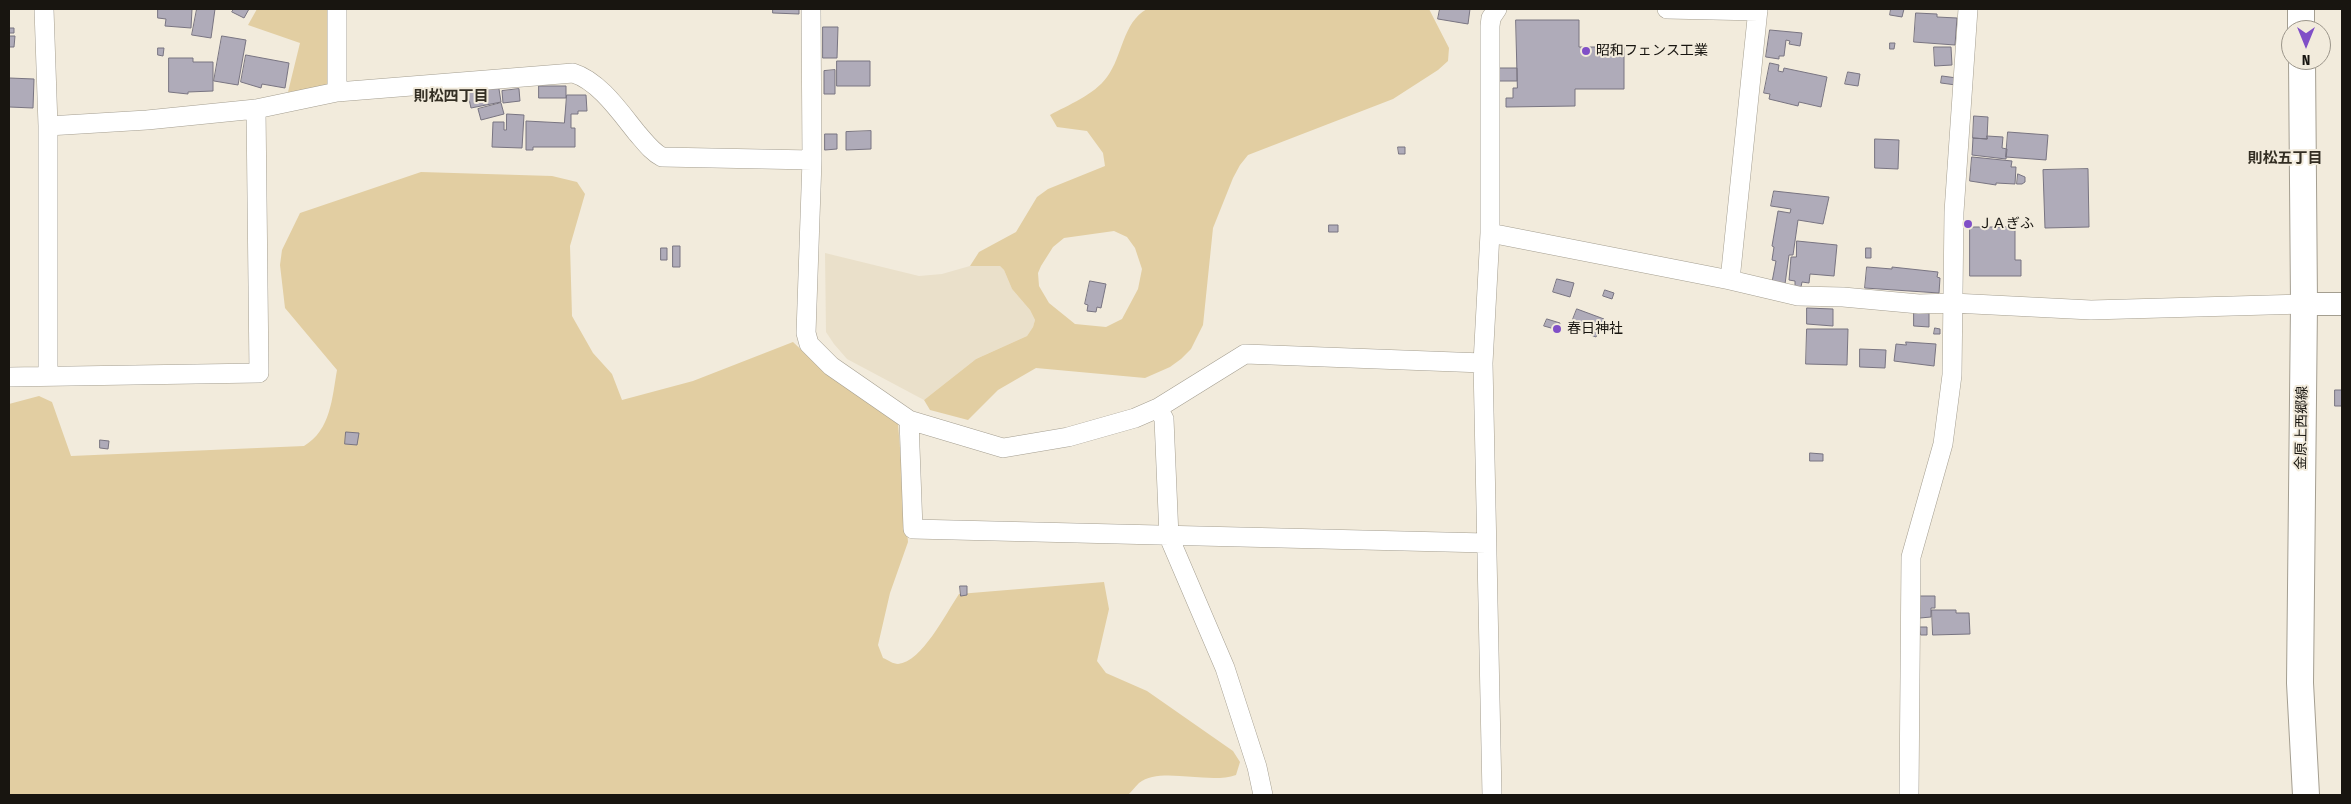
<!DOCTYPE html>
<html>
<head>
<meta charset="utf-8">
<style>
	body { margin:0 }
	#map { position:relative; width:2351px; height:804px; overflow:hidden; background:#f2ebdc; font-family:"Fira Sans Condensed",sans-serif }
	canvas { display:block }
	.frame { position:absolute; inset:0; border:10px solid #181510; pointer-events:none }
	.north { position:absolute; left:2281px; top:20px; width:50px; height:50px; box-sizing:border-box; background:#f2ebdc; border:1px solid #9b958a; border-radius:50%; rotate:180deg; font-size:14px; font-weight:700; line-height:20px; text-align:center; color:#181510 }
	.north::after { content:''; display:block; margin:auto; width:18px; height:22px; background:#804fc7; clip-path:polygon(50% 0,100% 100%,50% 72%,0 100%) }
</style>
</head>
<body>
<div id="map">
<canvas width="2351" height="804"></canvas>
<div class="frame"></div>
<div class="north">N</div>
</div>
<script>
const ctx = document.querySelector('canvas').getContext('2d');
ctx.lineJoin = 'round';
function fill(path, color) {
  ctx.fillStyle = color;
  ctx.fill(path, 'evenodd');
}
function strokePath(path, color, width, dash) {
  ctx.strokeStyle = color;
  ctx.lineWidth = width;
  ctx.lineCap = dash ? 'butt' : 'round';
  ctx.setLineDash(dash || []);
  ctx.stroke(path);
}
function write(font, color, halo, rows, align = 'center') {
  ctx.font = font + ' "Fira Sans Condensed","Noto Sans JP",sans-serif';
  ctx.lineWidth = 4;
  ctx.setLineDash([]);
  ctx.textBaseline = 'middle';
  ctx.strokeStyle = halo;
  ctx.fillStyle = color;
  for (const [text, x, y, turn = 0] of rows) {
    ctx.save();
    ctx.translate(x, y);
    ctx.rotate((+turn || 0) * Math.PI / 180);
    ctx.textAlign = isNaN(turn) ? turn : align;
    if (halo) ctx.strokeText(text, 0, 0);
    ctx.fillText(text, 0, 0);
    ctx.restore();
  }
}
fill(new Path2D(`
	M825,253l94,23 23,-2 28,-8h30l4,4 8,19 18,21 5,10 -2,7 -6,9 -51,23 -52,41 -77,-41 -13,-15 -8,-12z`), '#eae0ca');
fill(new Path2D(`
	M257,9h76l-2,79 -43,4 12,-49 -52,-18z
	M1147,9h282l20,39 -1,13 -10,9 -45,29 -145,56 -8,10 -7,13 -20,50 -10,97 -12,24 -10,10 -11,8 -25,11 -109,-10 -38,22 -30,30 -38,-10 -6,-10 52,-41 51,-23 6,-9 2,-7 -5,-10 -18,-21 -8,-19 -4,-4h-30l9,-14 37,-20 21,-35 11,-8 57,-23 -2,-13 -16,-22 -30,-4 -7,-12c18,-10 44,-20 57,-38 16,-21 15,-54 40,-68zM1114,231l13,6 8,11 7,21 -4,20 -16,30 -16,8 -31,-3 -26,-21 -10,-17 -1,-13 3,-7 12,-19 11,-9z
	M421,172l131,4 25,6 8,12 -15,52 2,70 21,37 19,21 10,26 71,-19 100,-39 35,33 70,49 10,118 -18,51 -12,52 5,13c5,2 10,6 15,6 24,-2 48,-51 61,-70l145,-12 5,27 -12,52 9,12 41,18 86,60 7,11 -4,13c-28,10 -75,-9 -97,8 -4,4 -7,8 -11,12h-1119v-391l30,-8 13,6 19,54 233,-10c27,-16 28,-48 33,-76l-52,-62 -5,-43 2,-15 18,-37z`), '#e2cea2');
const building = new Path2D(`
	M158,9h34l-1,19 -26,-2 1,-7 -8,-1z
	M197,9h18l-4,29 -19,-3z
	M234,9h15l-5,9 -12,-6z
	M773,9h26v5l-26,-1z
	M1440,9h30l-2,15 -30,-5z
	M1891,9h13l-2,8 -12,-2z
	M1916,13l21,1v3l20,1 -2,27 -41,-3z
	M1516,20h63v27h45v42h-49v17l-69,1v-9h7v-10h4z
	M823,27h15l-1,31h-14z
	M9,28h5v5h-5z
	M1770,30l32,3 -2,13 -11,-2 1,-3 -4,-1 -2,16h-5v3l-13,-2z
	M9,36h6l-1,11h-5z
	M222,36l24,4 -8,45 -24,-4z
	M1890,43h5l-1,6h-4z
	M1934,47h17l1,18 -17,1z
	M158,48h6l-1,8 -5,-1z
	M246,55l43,8 -4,25 -23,-4 -1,4 -20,-6z
	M169,58h24v4h20v29l-25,1v2l-19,-2z
	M837,61h33v25h-33z
	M1770,63l9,2 -1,6 5,1 1,-4 43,9 -6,30 -22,-5 -1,4 -29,-7 1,-5 -6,-1z
	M1498,68h19v13h-19z
	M835,70v24h-11v-23z
	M1848,72l12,2 -2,12 -13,-2z
	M1942,76l15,2 -1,7 -15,-2z
	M9,78l25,1 -1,29 -24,-1z
	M539,86h27v12h-27z
	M499,89l2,13 -30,6 -4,-18z
	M519,89l1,12 -17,2 -1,-12z
	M567,95h19l1,16h-9v3h-7v14h4v19h-42v3h-7v-29l38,2z
	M501,103l3,11 -23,6 -3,-11z
	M507,114l17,1 -2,33 -30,-1 1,-25h11v8h2z
	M1974,116l14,1 -1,22 -14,-1z
	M871,131v18l-25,1v-18z
	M2008,132l40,3 -2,25 -40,-3z
	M825,134h12v15l-12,1z
	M1987,136l16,1 -1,11 5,1 -1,10 -34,-4 1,-17 14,1z
	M1875,139l24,1 -1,29 -23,-1z
	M1398,147h7v7h-6z
	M1972,157l40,4 -1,6h5l-1,17 -19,-1v2l-26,-4z
	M2088,169l1,58 -44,1 -2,-58z
	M2018,174l7,3v5l-3,2h-5z
	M1774,191l55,6 -6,27 -25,-4 -5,35h-4l-4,29 -13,-2 4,-21 -4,-1 2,-13 -2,-1 6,-35 12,2 1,-4 -20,-3z
	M1329,225h9v7h-9z
	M1970,227h45v33h6v16h-51z
	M1797,241l40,4 -3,31 -24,-2 -1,9 -7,-1 -1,5 -6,-1v-5l-6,-1 2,-23h5z
	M673,246h7v21h-7z
	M661,248h6v12h-6z
	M1866,248h5v10h-5z
	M1867,267l25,2v-2l46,5 -1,5 3,1 -1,15 -74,-5z
	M1557,279l17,4 -4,14 -17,-5z
	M1090,281l16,3 -5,24 -4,-1 -1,5 -9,-1 1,-6 -3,-1z
	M1605,290l9,3 -2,6 -9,-3z
	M1807,308l26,1v17l-26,-2z
	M1577,309l27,10 -8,18 -26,-10z
	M1914,312l15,1v14l-15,-1z
	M1547,319l13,4 -2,7 -14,-4z
	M1935,328l5,1v5h-6z
	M1807,329h41l-1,36 -41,-1z
	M1906,342l30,2 -2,22 -40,-5 2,-17 10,1z
	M1860,349l26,1 -1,18 -25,-1z
	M2335,390h7v16h-7z
	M346,432l13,1 -2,12 -12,-1z
	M100,440l9,1 -1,8 -8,-1z
	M1810,453l13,1v7h-13z
	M960,586h7v9l-6,1z
	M1919,596h16v12h-4v9l-11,1z
	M1932,610h24v3h13l1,21 -37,1z
	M1920,627h7v8h-6z`);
fill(building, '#afabb9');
strokePath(building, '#787481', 1);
const minor = new Path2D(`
	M44,9l4,117v249
	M811,9l1,151 -6,173 3,11 22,22 78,54 94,28 65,-11 67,-19 23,-10 87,-54 238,9
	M1667,9l91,2
	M337,92v-83
	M48,126l99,-6 109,-11 81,-17 236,-19c26,8 47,39 64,60 8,9 15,19 25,24l150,3
	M1490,233l240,47 68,16 45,1 76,7 34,-1 138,7 213,-6
	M1730,280l28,-271
	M9,377l250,-4 -3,-264
	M1158,408l6,11 5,118 56,131 32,99 6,28
	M909,420l4,109 573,14
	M1492,795l-9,-432 7,-130v-207l1,-8 6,-9
	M1909,795l2,-238 32,-113 9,-69 2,-163 14,-203`);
const tertiary = new Path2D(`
	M2304,304h38`);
const secondary = new Path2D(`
	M2301,9v21
	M2302,60l2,244 -4,379 6,112`);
strokePath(minor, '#a49e90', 20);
strokePath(tertiary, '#a49e90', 24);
strokePath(secondary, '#a49e90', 28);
strokePath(minor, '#fff', 19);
strokePath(tertiary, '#fff', 22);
strokePath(secondary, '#fff', 26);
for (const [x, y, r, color] of [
	[1586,51,5,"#804fc7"],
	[1968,224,5,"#804fc7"],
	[1557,329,5,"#804fc7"]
]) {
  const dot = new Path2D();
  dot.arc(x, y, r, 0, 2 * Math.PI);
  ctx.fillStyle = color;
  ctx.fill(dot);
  strokePath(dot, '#f2ebdc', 2);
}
write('14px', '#181510', '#f2ebdc', [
	["昭和フェンス工業",1596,51],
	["ＪＡぎふ",1978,224],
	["春日神社",1567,329]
], 'left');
write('14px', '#181510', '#f2ebdc', [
	["金原上西郷線",2302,428,-89]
]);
write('bold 15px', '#332e23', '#f2ebdc', [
	["則松四丁目",451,97],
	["則松五丁目",2285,159]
]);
</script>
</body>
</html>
